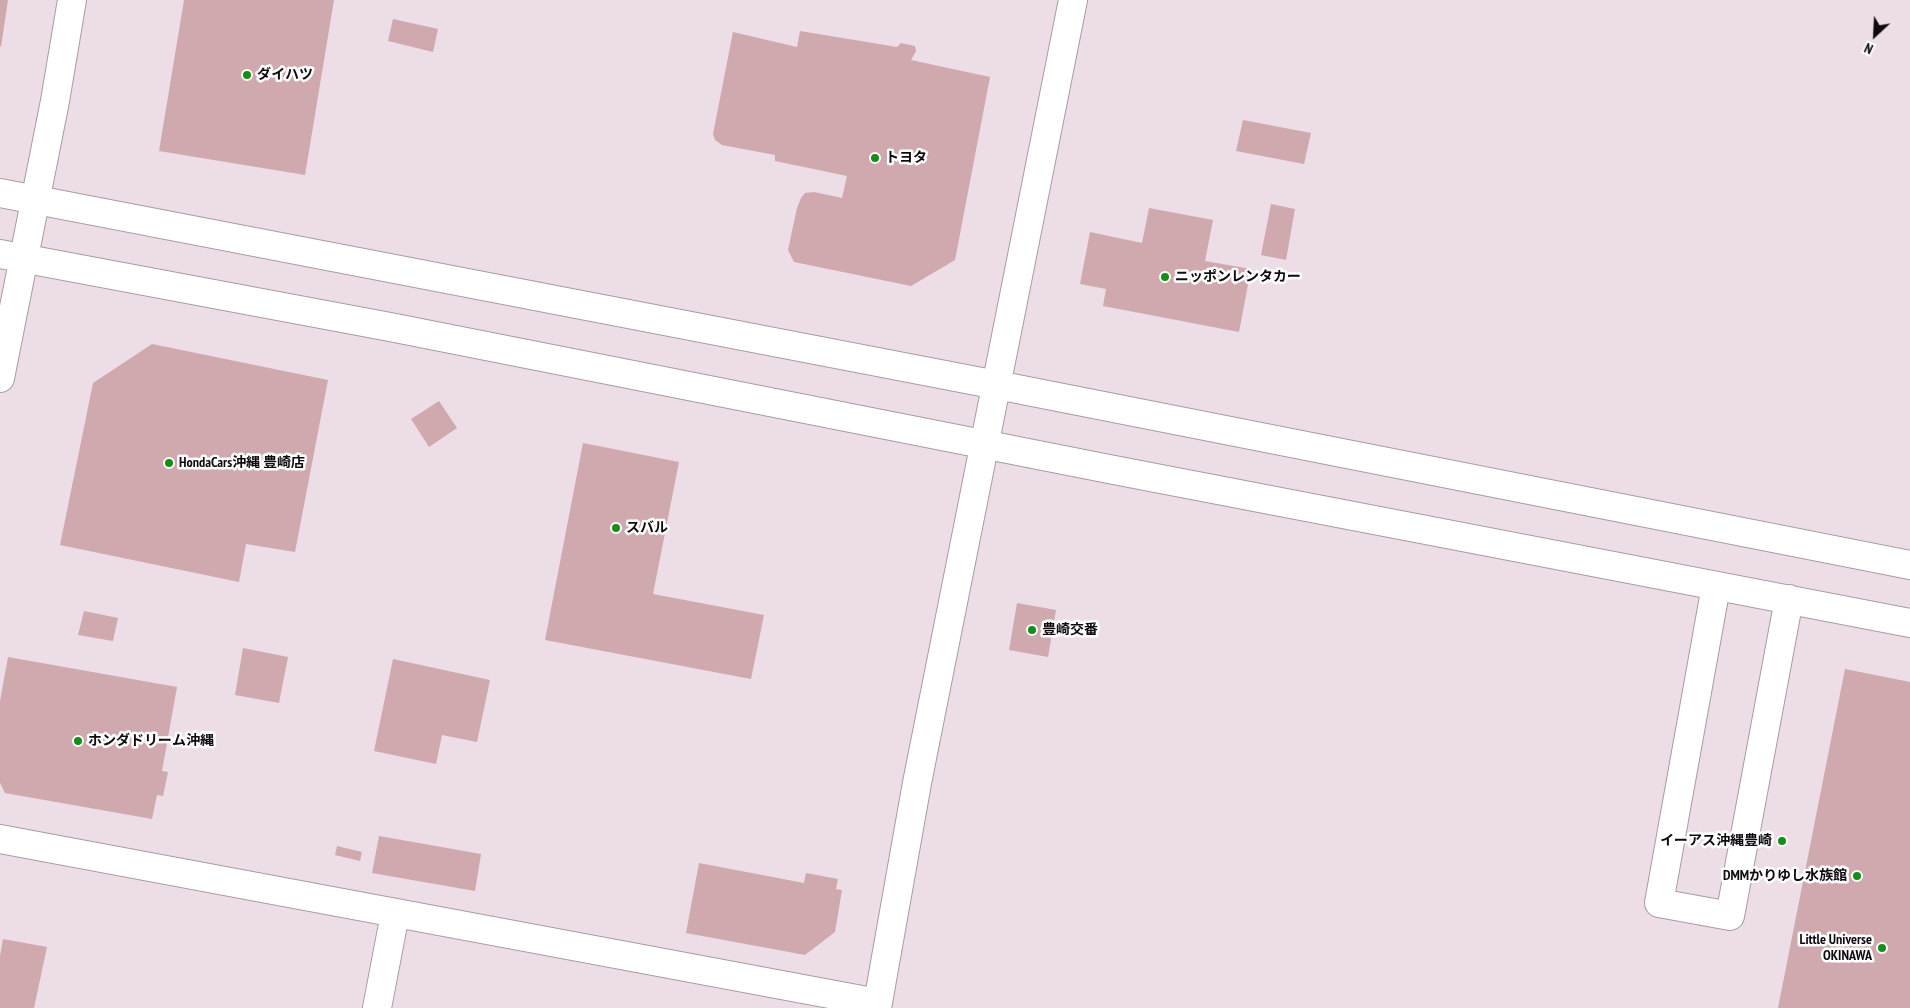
<!DOCTYPE html>
<html>
<head>
<meta charset="utf-8">
<style>
	body { margin:0 }
	#map { position:relative; width:1910px; height:1008px; overflow:hidden; background:#ecdde7; font-family:"PT Sans Narrow",sans-serif }
	canvas { display:block }
	.north { position:absolute; left:1850px; top:10px; width:50px; height:50px; -webkit-text-stroke:4px #fff; paint-order:stroke; rotate:205deg; font-size:14px; font-weight:700; line-height:20px; text-align:center; color:#0f0a0e }
	.north::after { content:''; display:block; margin:auto; width:18px; height:22px; background:#0f0a0e; clip-path:polygon(50% 0,100% 100%,50% 72%,0 100%) }
</style>
</head>
<body>
<div id="map">
<canvas width="1910" height="1008"></canvas>
<div class="north">N</div>
</div>
<script>
const ctx = document.querySelector('canvas').getContext('2d');
ctx.lineJoin = 'round';
function fill(path, color) {
  ctx.fillStyle = color;
  ctx.fill(path, 'evenodd');
}
function strokePath(path, color, width, dash) {
  ctx.strokeStyle = color;
  ctx.lineWidth = width;
  ctx.lineCap = dash ? 'butt' : 'round';
  ctx.setLineDash(dash || []);
  ctx.stroke(path);
}
function write(font, color, halo, rows, align = 'center') {
  ctx.font = font + ' "PT Sans Narrow","Noto Sans JP",sans-serif';
  ctx.lineWidth = 5;
  ctx.setLineDash([]);
  ctx.textBaseline = 'middle';
  ctx.strokeStyle = halo;
  ctx.fillStyle = color;
  for (const [text, x, y, turn = 0] of rows) {
    ctx.save();
    ctx.translate(x, y);
    ctx.rotate((+turn || 0) * Math.PI / 180);
    ctx.textAlign = isNaN(turn) ? turn : align;
    if (halo) ctx.strokeText(text, 0, 0);
    ctx.fillText(text, 0, 0);
    ctx.restore();
  }
}
fill(new Path2D(`
	M0,0h8l-7,47 -1,-1z
	M184,0h150l-29,175 -146,-24z
	M393,19l45,10 -5,23 -45,-11z
	M800,31l97,16 4,-4 14,3 1,5 -5,9 79,17 -35,183 -44,26 -117,-24 -6,-12 9,-42 4,-10 4,-5 9,-1 28,6 5,-22 -72,-15v-6l-53,-10 -7,-5 -2,-6 20,-102 64,15z
	M1243,120l68,13 -7,31 -68,-13z
	M1271,204l24,5 -9,51 -25,-5z
	M1149,208l64,12 -8,41 46,8 -12,63 -136,-26 3,-17 -26,-5 10,-52 52,11z
	M152,344l176,36 -33,172 -49,-8 -7,38 -179,-37 33,-162z
	M439,401l18,27 -28,19 -18,-28z
	M583,443l96,19 -26,132 111,21 -13,64 -206,-39z
	M1017,603l39,7 -8,47 -39,-7z
	M84,611l34,7 -5,23 -35,-6z
	M243,648l45,9 -9,46 -44,-8z
	M8,657l169,30 -15,84 6,1 -5,24 -6,-1 -5,24 -147,-26 -5,-10v-82z
	M393,659l97,21 -13,62 -35,-7 -6,29 -62,-13z
	M1845,669l65,13v326h-132z
	M379,836l102,18 -6,37 -103,-18z
	M337,846l25,6 -2,9 -25,-6z
	M699,863l105,20 2,-10 32,6 -2,10 6,1 -7,42 -30,23 -119,-22z
	M3,939l44,8 -13,61h-34v-52z`), '#cfa9ae');
const minor = new Path2D(`
	M0,193l997,192 913,180
	M0,254l390,73 724,143 796,153
	M0,378l55,-277 17,-101
	M1716,586l-57,317 71,13 59,-317
	M0,839l878,164
	M377,1008l18,-94
	M877,1008l40,-225 156,-783`);
strokePath(minor, '#a99ba4', 30);
strokePath(minor, '#fff', 28);
for (const [x, y, r, color] of [
	[247,75,5,"#158e18"],
	[875,158,5,"#158e18"],
	[1165,277,5,"#158e18"],
	[169,463,5,"#158e18"],
	[616,528,5,"#158e18"],
	[1032,630,5,"#158e18"],
	[78,741,5,"#158e18"],
	[1782,841,5,"#158e18"],
	[1857,876,5,"#158e18"],
	[1882,948,5,"#158e18"]
]) {
  const dot = new Path2D();
  dot.arc(x, y, r, 0, 2 * Math.PI);
  ctx.fillStyle = color;
  ctx.fill(dot);
  strokePath(dot, '#fff', 2);
}
write('bold 14px', '#0f0a0e', '#fff', [
	["ダイハツ",257,75],
	["トヨタ",885,158],
	["ニッポンレンタカー",1175,277],
	["HondaCars沖縄 豊崎店",179,463],
	["スバル",626,528],
	["豊崎交番",1042,630],
	["ホンダドリーム沖縄",88,741],
	["イーアス沖縄豊崎",1772,841,"right"],
	["DMMかりゆし水族館",1847,876,"right"],
	["Little Universe",1872,940,"right"],
	["OKINAWA",1872,956,"right"]
], 'left');
</script>
</body>
</html>
